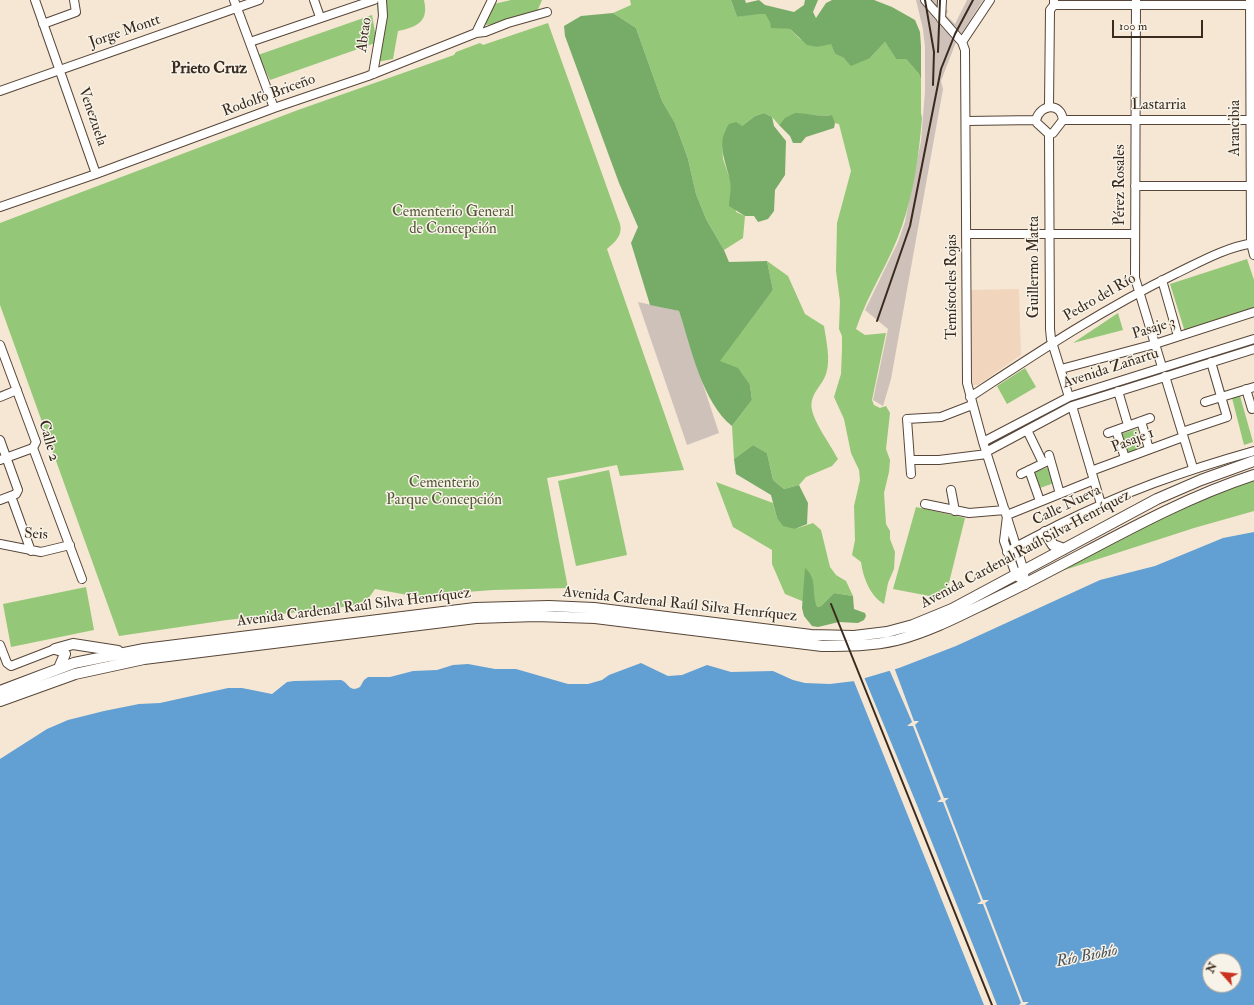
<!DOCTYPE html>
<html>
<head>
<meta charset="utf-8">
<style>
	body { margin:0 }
	#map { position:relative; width:1254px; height:1005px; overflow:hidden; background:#f5e7d3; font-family:"IM FELL Double Pica",serif }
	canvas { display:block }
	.north { position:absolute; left:1202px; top:953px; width:40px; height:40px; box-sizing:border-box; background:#f7f3e8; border:1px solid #aca397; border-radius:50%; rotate:297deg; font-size:11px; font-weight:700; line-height:16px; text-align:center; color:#3b2a1e }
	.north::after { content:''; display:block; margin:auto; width:14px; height:18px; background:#c8321e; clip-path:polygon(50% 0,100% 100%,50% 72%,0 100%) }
	.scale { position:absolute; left:1112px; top:20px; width:91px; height:18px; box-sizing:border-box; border:2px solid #3b2a1e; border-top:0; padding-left:5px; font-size:12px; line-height:14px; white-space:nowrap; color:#3b2a1e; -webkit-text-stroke:3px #f7f3e8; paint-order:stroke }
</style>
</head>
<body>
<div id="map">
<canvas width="1254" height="1005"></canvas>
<div class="north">N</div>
<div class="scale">100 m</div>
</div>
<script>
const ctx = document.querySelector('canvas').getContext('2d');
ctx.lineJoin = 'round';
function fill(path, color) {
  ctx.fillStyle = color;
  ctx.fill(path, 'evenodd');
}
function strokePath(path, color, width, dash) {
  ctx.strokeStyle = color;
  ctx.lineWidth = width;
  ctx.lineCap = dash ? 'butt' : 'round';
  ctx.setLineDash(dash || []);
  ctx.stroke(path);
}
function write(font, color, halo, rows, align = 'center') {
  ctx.font = font + ' "IM FELL Double Pica",serif';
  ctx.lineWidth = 3;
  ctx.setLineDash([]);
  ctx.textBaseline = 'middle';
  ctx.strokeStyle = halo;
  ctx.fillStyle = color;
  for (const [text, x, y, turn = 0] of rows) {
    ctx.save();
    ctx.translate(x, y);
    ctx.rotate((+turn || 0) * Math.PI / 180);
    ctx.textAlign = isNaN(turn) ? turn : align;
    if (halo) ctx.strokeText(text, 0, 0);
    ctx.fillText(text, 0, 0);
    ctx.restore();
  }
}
fill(new Path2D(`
	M1019,289l2,66 -43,30h-7l-1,-95z`), '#f1d5bd');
fill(new Path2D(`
	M916,0h27l-1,6 6,5 -2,4 9,9 12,-24h16l-27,42 -15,39 2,8 -52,290 -8,27 -10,-6 15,-71 -23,-19 33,-68 7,-20 16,-81 4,-49v-45l-2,-18z
	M638,302l41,9 40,122 -32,12z`), '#cec1ba');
fill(new Path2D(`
	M376,0h48c5,22 -7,27 -26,31l-5,28 -22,4 4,-20 -105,37 -12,-25 114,-40 4,23c4,-12 2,-26 0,-38z
	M511,0h31l-6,14 -28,9 -23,2 9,-21z
	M630,0h101l6,17 22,-4 6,1c7,10 13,15 25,15l10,10 18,8 13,-4 4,11 9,4h26l15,-16 11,17h10l13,15 2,6v33l1,5c-3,36 -8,74 -20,108 -12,36 -34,67 -46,103l9,6 21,-2 -14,67 2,5 6,3 6,-2 4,7 -4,36 4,11 -1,12 -5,21 2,31 4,7v8l5,13 -1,17 -6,14 -4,21c-14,-8 -21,-27 -23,-42l-9,-7 3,-15 -1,-34 6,-26 -1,-10 -8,-17 -7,-34 -10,-22 7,-23 1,-25v-13l-3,-7 1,-28 -4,-30 1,-48 14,-52 -12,-47 -4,-1 -4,-8c-20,3 -36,-8 -52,10l-7,-8 -8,-4 -9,3 -13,10 -17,4 -3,15 1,14 8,23 5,30 9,4 -2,22 -19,12 -18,-31 -10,-25 -8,-35 -13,-36 -13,-22 -26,-73 -23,-15 18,-8z
	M548,23l72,201c3,11 -5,18 -13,25l77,221 -64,6 -3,-11 -70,13 21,110 -75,2 -80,6 -38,-7 -7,10 -16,7 -125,14 -108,16 -119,-331v-82l298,-113 156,-55 2,-3 24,-9 3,2z
	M1247,259l7,21v29l-69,23 -15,-48z
	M767,261l21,15 17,38 19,12c2,14 7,34 2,48 -5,14 -17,20 -14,36 3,14 18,34 26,49l-6,7 -26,11 -7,8 -15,4 -11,-9 -6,-27 -14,-8 -19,14 -2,-33 20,-26 -2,-15 -31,-24 54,-71z
	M1118,313l5,17 -50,13z
	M1025,368l11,19 -29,17 -10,-18z
	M1240,396l13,46 -9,3 -12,-47z
	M1137,429l5,20 -16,4 -6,-19z
	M1049,467l5,16 -14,5 -5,-16z
	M609,470l18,85 -51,11 -18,-85z
	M1254,480v31l-60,17 -145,47c67,-34 133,-74 205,-95z
	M716,482l57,21 4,15 18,11 18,-6 8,7 9,37 6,8 10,6 7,15 -19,-3 -13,13 -4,1 -32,-13 -13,-30v-14l-39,-23z
	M916,507l49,11 -20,81 -52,-10z
	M86,587l8,43 -83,17 -8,-43z`), '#94c777');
fill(new Path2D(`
	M731,0h14l1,3 13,-3 6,5 29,7 10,-7 1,-5h13l-5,12 3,6 10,-15 6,-3h42l18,7 23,13 5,12 1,14v34l-2,-6 -13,-15h-10l-11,-17 -15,16 -19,8 -7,-8 -9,-4 -4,-10 -13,3 -11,-2 -17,-16 -19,-1 -1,-6 -5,-8h-6l-22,3z
	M613,13l23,15 26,73 13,22 13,36 8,35 10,25 18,31 5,12 38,-1 6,29 -53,71 18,7 12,17 2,15 -20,26c-30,-24 -41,-79 -53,-115l-29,-6 -19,-62 7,-16 -19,-44 -54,-147 -1,-10 17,-10z
	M764,113l8,4 2,9 12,15 -1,34 -10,15 -1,21 -6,8 -10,3 -4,-6h-9l-16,-10c0,-8 3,-18 1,-25 -4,-21 -15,-37 -1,-57l7,-2 6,4 13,-10z
	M795,113c13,0 23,4 37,2l3,8 -1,5 -28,9 -5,6h-8l-3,-7 -11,-11 6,-7z
	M753,445l14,8 6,27 11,9 15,-4 9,18 -1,21 -12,5 -12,-3 -6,-8 -6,-23 -35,-21 -2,-15z
	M805,568c13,11 6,24 12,39l4,-1 13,-13 19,3 1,13 11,4 1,3 -2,4 -6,3 -19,-1 -21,5 -6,-1 -8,-10 -2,-8z`), '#77ac68');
fill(new Path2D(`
	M1254,532v473h-1254v-246l47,-30 21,-9 36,-9 35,-7 21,-1 68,-15h14l30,6 15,-12 7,-1 47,-1c8,3 8,13 19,7l4,-7 4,-3h22l23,-6 24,-1 16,-5 15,-1 27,5h21l52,15h20l14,-4 7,-5 32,-12 27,13 14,-1 25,-10 24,7 42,-1 20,9 12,3 25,1 25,-3 44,-13 57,-22 144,-66 55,-14 68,-28zM1210,961h24v24h-24z`), '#629fd3');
fill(new Path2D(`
	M894,667l20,54h5l-4,4 29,73h5l-4,3 38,99h6l-4,3 38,99h6l-4,3h-6l2,-2 -38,-99h-6l4,-3 -38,-99h-6l4,-3 -28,-73h-6l5,-4 -23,-53z
	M864,677l53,128 80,200h-13l-131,-326z`), '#f5e7d3');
const minor = new Path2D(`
	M35,0l61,174
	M234,0l40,108
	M314,0l6,17
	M925,0l37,42 3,8 2,333 16,59 41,129 1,14
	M1136,0l-1,278 27,89
	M1250,0l1,243 3,12
	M1054,5h200
	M941,19l1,-19
	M43,24l33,-12 -2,-12
	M476,33l16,-33
	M250,42l124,-42
	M962,42l28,-42
	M373,74l10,-58 -1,-16
	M0,91l259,-91
	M1049,106l1,-96 4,-5v-4
	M1036,120c4,-16 25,-18 27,0
	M1036,120l1,3 12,11
	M1063,120h191
	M967,121l69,-1
	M1049,134l1,195 1,10 18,58
	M1049,134l4,-1 10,-13
	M1135,186h119
	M0,207l96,-33 178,-66 94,-32 108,-43 9,-1 23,-9 39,-11
	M966,234h169
	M1162,280l16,56
	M0,345l36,97 -3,6
	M1061,369l94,-25 99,-32
	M1165,376l28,92
	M1246,389l6,20 2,-1
	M1118,391l10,34
	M0,397l17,-7
	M970,397c67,-44 133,-88 205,-123 25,-12 51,-27 79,-31
	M1205,402l49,-15
	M1072,406l29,98
	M1141,421l8,28
	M1027,430l16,33
	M1116,430l9,28
	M1182,432l45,-15 -16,-55
	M1108,433l42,-15
	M0,440l18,50 -2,4 -16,6
	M983,442l86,-45 185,-58
	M33,448l49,131
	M986,452l86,-46 182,-57
	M1049,455l11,39
	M0,460l33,-12
	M910,460h29l48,-6
	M1029,470l11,31
	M1091,471l92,-34
	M911,474l-4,-55 34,-2 31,-12
	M1021,474l27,-13
	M951,490l4,21
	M11,496l20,55
	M925,504l44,9 36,-3
	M1007,515l87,-35
	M1007,516l-3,25 12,34 3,3
	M0,544l41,8 29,-7
	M1007,552c17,-10 34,-18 51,-27 66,-33 125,-54 196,-74
	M0,645l7,18 4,3 44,-17`);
const major = new Path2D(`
	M1045,532l8,13 11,4
	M55,649l18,-5 45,7
	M55,649l7,2 3,3 -6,14
	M0,691l74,-28 70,-14 331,-41 74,-2 45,2 217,27 43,1 33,-4 26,-7 39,-16 205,-110 44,-19 53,-19
	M0,701l75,-27 69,-15 332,-41 60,-2 59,2 227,28c25,0 50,0 75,-6 34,-9 64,-25 95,-40 87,-41 170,-95 262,-125`);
strokePath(minor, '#574639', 10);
strokePath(major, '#574639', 12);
strokePath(minor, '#fff', 8);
strokePath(major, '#fff', 10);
strokePath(new Path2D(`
	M925,0l9,52 -1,33
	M938,52l2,-52
	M877,321l33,-95 31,-157 14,-35 18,-34
	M831,604l161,401`), '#3b2a1e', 2);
write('15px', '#3b2a1e', '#f7f3e8', [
	["Jorge Montt",125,32,-19],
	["Abtao",365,35,-82],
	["Rodolfo Briceño",269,96,-20],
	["Lastarria",1159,106],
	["Venezuela",92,117,71],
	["Arancibia",1236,128,-90],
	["Pérez Rosales",1121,185,-90],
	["Guillermo Matta",1035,267,-90],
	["Temístocles Rojas",953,287,-90],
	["Pedro del Río",1100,298,-30],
	["Pasaje 3",1154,329,-17],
	["Avenida Zañartu",1111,369,-18],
	["Calle 2",48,441,74],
	["Pasaje 1",1133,441,-21],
	["Calle Nueva",1067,506,-26],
	["Seis",36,535,3],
	["Avenida Cardenal Raúl Silva Henríquez",1026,550,-28],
	["Avenida Cardenal Raúl Silva Henríquez",680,605,6],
	["Avenida Cardenal Raúl Silva Henríquez",354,608,-7]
]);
write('15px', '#565939', '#f7f3e8', [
	["Cementerio General",453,213],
	["de Concepción",453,230],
	["Cementerio",444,484],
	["Parque Concepción",444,501]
]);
write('bold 16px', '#3b2a1e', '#f7f3e8', [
	["Prieto Cruz",209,70]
]);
write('italic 16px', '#49535d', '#f7f3e8', [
	["Río Biobío",1087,957,-11]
]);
</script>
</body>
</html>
